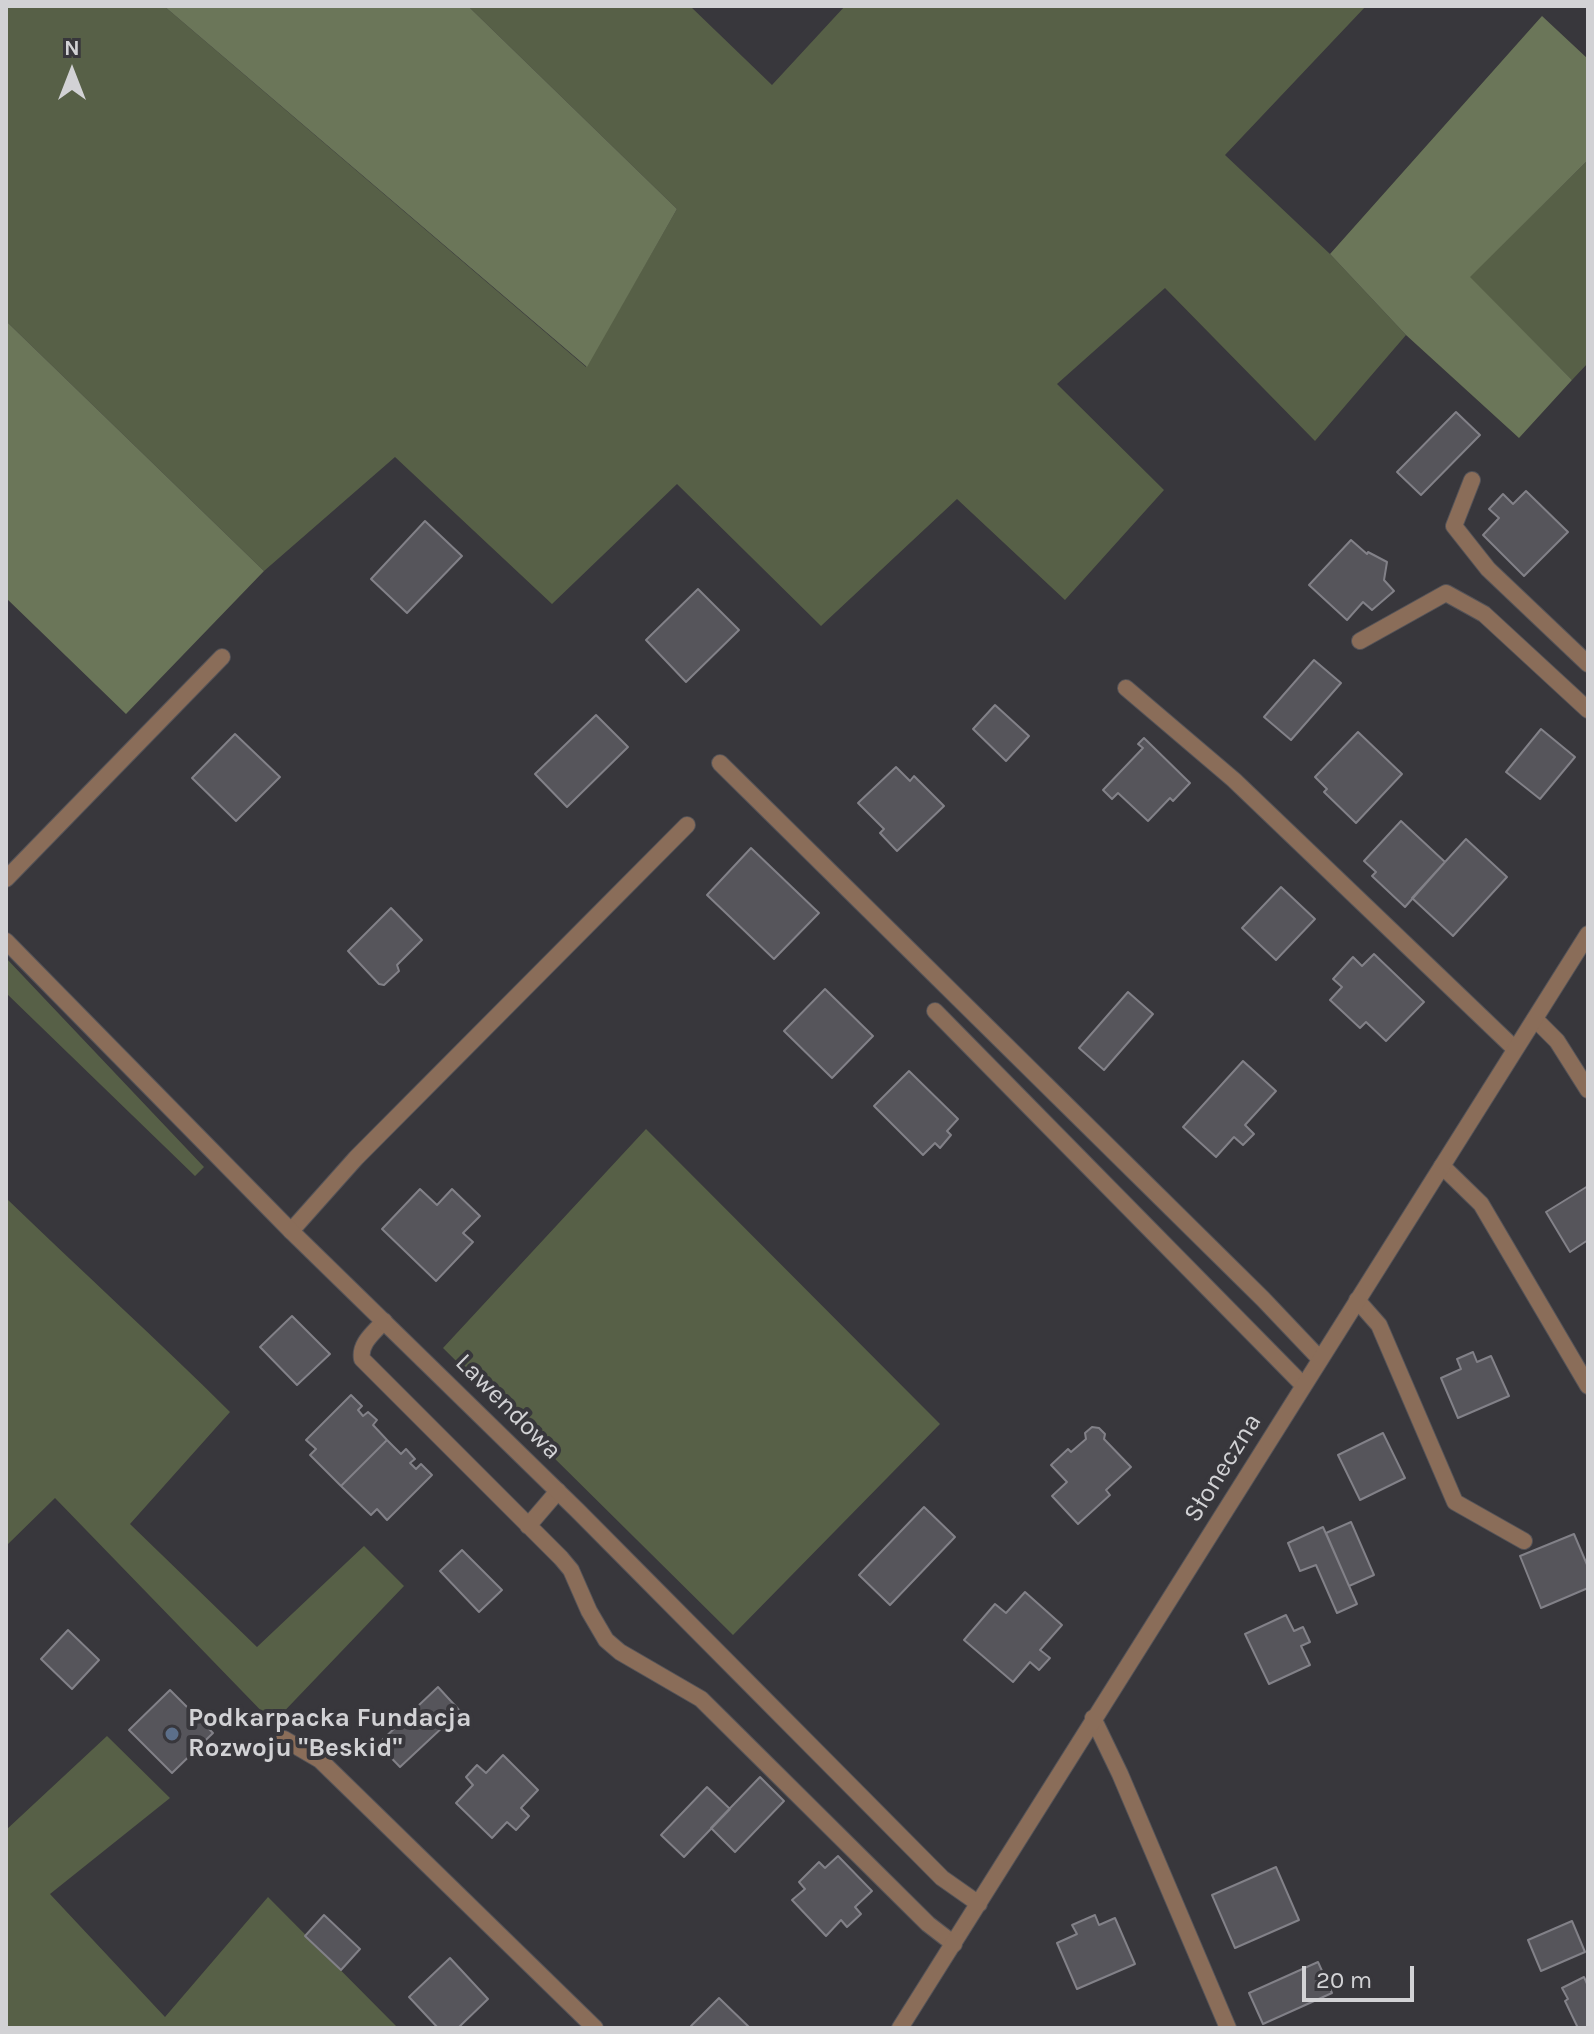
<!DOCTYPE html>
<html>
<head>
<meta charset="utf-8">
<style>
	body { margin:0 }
	#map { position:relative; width:1594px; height:2034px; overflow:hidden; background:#38373c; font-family:Karla,sans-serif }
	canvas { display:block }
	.frame { position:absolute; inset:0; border:8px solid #d2d2d5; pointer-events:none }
	.north { position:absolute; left:32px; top:32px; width:80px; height:80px; -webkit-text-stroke:6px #38373c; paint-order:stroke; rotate:0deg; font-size:22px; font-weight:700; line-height:32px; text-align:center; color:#d2d2d5 }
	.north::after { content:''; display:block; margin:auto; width:28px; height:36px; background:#d2d2d5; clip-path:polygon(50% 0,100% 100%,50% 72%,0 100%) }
	.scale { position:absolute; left:1302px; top:1966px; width:112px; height:36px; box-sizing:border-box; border:4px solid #d2d2d5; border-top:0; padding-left:10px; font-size:24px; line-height:28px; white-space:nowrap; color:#d2d2d5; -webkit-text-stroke:6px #38373c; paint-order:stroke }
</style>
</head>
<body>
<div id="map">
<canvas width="1594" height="2034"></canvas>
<div class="frame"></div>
<div class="north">N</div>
<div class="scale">20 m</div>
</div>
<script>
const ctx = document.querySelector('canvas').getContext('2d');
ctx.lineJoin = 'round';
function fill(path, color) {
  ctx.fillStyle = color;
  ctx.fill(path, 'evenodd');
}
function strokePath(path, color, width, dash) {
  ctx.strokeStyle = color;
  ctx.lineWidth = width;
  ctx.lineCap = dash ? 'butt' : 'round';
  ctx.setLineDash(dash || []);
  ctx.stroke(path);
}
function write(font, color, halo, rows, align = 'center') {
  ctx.font = font + ' Karla,sans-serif';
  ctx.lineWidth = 8;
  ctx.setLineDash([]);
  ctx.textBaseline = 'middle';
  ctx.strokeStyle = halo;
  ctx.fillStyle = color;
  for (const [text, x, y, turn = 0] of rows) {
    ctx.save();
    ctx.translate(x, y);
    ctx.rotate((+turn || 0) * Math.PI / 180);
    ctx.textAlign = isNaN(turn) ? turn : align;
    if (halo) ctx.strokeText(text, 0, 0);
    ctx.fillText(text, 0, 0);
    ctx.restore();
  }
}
fill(new Path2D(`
	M6,6h158l422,361 91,-158 -209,-203h222l82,79 73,-79h521l-141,149 105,99 76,81 -91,106 -150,-153 -108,96 107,106 -99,110 -108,-101 -136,127 -144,-142 -125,120 -157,-147 -131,114 -258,-250z
	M1588,160v203l-16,17 -103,-103z
	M6,958l198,209 -9,9 -189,-183z
	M646,1129l294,295 -207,211 -290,-287z
	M6,1198c74,72 151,141 224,214l-100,112 127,123 107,-101 40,40 -131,137 -218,-225 -49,48z
	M107,1736l63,62 -120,96 115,123 103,-120 130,131h-392v-198z`), '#576047');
fill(new Path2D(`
	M164,6h304l209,203 -90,158z
	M1542,16l46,43v101l-118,117 102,103 -53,58 -113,-103 -76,-81z
	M6,321l258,250 -138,143 -120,-116z`), '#6b7659');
const building = new Path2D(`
	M1456,412l24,23 -59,60 -24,-23z
	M1526,491l42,41 -44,44 -41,-41 16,-17 -10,-9 14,-15 10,10z
	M425,521l37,35 -55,57 -36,-34z
	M1351,540l16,14 1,-2 19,10 -3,18 10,11 -22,19 -9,-8 -16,18 -38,-35z
	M698,589l41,41 -53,52 -40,-42z
	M1314,660l27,23 -50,57 -27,-23z
	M995,705l34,31 -23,25 -33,-32z
	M596,715l32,32 -61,60 -32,-33z
	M1541,729l34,28 -35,42 -34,-27z
	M1358,732l44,42 -46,49 -32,-31 3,-3 -12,-12z
	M235,734l45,43 -44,44 -44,-43z
	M1144,738l46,45 -17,18 -3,-3 -22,23 -30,-28 -6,6 -9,-9 40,-42 -5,-4z
	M896,767l14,14 4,-5 30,30 -47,45 -17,-18 4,-4 -26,-26z
	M1401,821l44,41 -40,45 -33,-31 4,-4 -12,-11z
	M1466,839l41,38 -54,59 -41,-38z
	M751,848l68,65 -45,46 -67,-64z
	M1281,887l34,32 -39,41 -34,-32z
	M391,908l31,32 -25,25 2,6 -15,14 -5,-1 -31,-33z
	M1374,954l50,48 -38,39 -20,-19 -6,6 -30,-28 12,-13 -9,-8 20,-22 9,9z
	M825,989l48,47 -41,42 -48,-47z
	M1128,992l25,22 -49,56 -25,-22z
	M1243,1061l33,30 -31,34 9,9 -11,11 -9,-8 -18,20 -33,-30z
	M909,1071l49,48 -11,12 4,4 -11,13 -5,-5 -12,12 -49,-49z
	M1588,1186v54l-18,12 -24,-40z
	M420,1189l17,16 15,-16 28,27 -17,17 10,9 -37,39 -54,-52z
	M292,1316l38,38 -33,31 -37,-38z
	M1473,1352l4,10 14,-6 18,40 -51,22 -17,-40 20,-9 -4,-10z
	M351,1395l11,11 -4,4 5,6 5,-4 9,8 -4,5 14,15 -46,46 -31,-31 6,-6 -10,-9z
	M1092,1427l7,1 6,6 -1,5 27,28 -25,23 4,5 -32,29 -26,-28 15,-14 -16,-17 17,-16 3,3 15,-13 -1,-6z
	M1383,1433l22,45 -45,22 -22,-45z
	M387,1440l14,14 5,-5 9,10 -5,4 6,6 5,-5 11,11 -45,45 -10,-11 -6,6 -30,-29z
	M924,1507l31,30 -65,68 -31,-30z
	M1351,1522l23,53 -25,11 -23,-53z
	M1323,1527l34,77 -20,9 -21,-48 -16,6 -12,-28z
	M1574,1534l14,33v21l-47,20 -21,-52z
	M462,1550l40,40 -23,22 -39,-41z
	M1025,1592l37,33 -22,25 10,8 -11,12 -9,-8 -17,20 -49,-42 31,-36 11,9z
	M1286,1615l8,16 9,-4 7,15 -9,4 9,19 -41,19 -24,-50z
	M68,1630l31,30 -27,29 -31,-30z
	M438,1687l22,24 -60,56 -22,-23z
	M170,1690l43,43 -41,40 -43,-43z
	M503,1755l35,35 -17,18 8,8 -13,14 -9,-8 -15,16 -36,-35 17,-18 -7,-8 11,-12 9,8z
	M760,1777l24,24 -49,51 -24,-24z
	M707,1787l23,22 -46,48 -23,-22z
	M838,1856l34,35 -17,16 6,7 -14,13 -6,-7 -15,16 -34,-36 13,-11 -6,-7 20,-20 6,6z
	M1276,1867l23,53 -64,28 -23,-53z
	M324,1915l36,34 -19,21 -36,-34z
	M1095,1915l4,10 16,-7 20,46 -58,25 -20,-46 20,-9 -5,-9z
	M1572,1921l13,31 -44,19 -13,-31z
	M450,1958l38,41 -30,29h-20l-29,-31z
	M1318,1962l14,31 -69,31 -14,-31z
	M1584,1977l4,9v42h-10l-13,-27 3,-2 -6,-11z
	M719,1998l31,30h-57l-2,-2z`);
fill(building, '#56555b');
strokePath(building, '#828188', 2);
const lane = new Path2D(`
	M1472,480l-18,46 34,43 100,95
	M1360,641l86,-48 38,21 104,96
	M1126,688l108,92 281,269
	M720,763l543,536 57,60
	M6,879l216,-222
	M935,1011l368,374
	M1535,1019l22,22 31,49
	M1442,1166l39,38 107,182
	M291,1231l65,-73 331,-333
	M1357,1300l22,25 76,177 69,39
	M384,1321c-9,11 -25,22 -22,38l199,199 10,12 18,41 17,29 14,12 81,47 227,225 26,20
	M528,1526l30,-35
	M1093,1718l27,56 108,254
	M284,1739l36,21 275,268`);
const street = new Path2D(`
	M6,941l285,290 287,280 364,367 37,26
	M900,2028l688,-1094`);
strokePath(lane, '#545358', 18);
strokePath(street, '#545358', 18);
strokePath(lane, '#8a6d59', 16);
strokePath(street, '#8a6d59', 16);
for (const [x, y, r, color] of [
	[172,1734,8,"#5c6f8a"]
]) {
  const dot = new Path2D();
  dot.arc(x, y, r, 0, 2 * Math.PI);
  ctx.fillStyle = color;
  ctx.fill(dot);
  strokePath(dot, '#38373c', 3);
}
write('26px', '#d2d2d5', '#38373c', [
	["Lawendowa",508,1407,45],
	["Słoneczna",1223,1468,-58]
]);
write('bold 26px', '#d2d2d5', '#38373c', [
	["Podkarpacka Fundacja",188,1719],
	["Rozwoju \"Beskid\"",188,1749]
], 'left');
</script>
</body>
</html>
